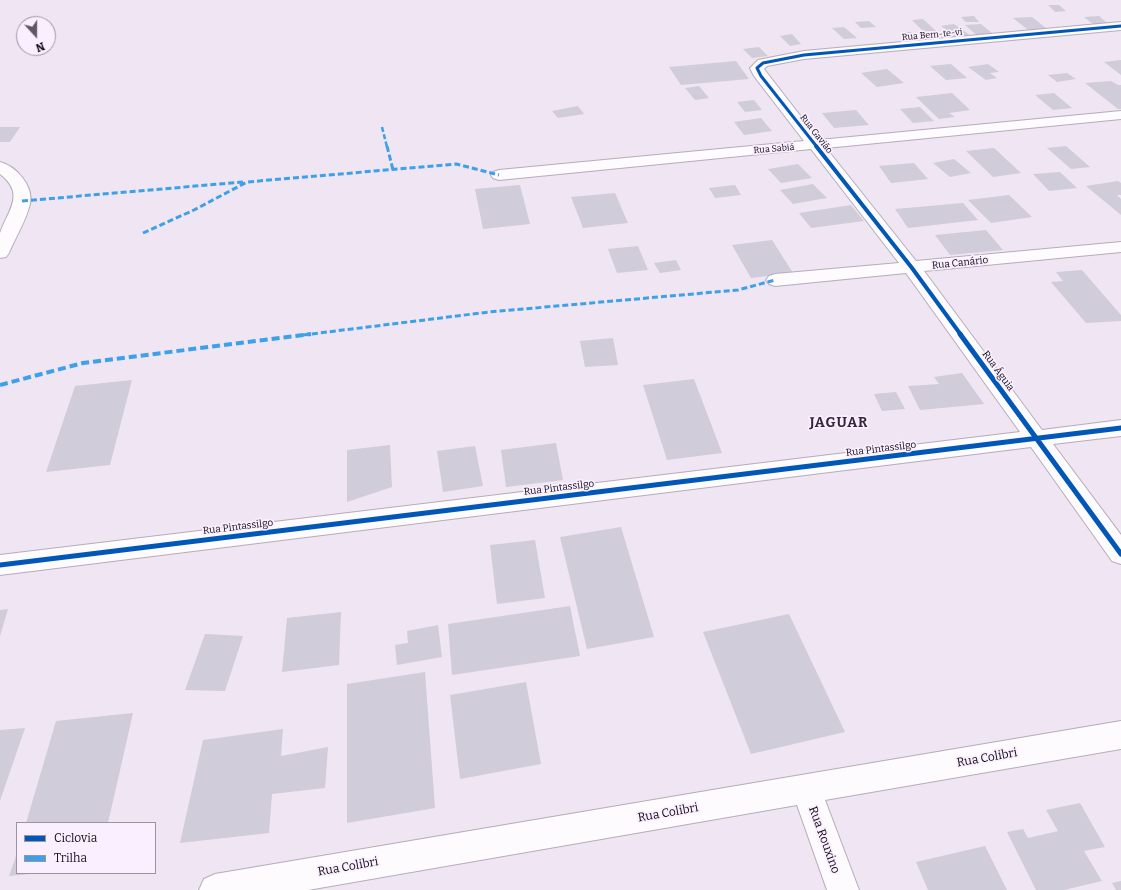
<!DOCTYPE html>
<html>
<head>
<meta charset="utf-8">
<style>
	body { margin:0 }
	#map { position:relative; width:1121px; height:890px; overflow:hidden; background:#efe5f3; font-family:Bitter,serif }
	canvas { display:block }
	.legend { position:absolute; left:16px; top:822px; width:140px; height:52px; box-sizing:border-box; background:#faefff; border:1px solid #9d94a1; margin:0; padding:5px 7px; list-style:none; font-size:12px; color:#120c15 }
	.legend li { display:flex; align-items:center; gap:8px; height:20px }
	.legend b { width:20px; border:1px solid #9d94a1 }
	.north { position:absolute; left:16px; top:16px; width:40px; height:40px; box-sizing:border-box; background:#faefff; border:1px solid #9d94a1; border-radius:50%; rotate:159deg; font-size:11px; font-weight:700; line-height:16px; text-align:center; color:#120c15 }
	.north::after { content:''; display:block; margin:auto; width:14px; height:18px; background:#5f5863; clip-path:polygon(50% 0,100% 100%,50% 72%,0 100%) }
</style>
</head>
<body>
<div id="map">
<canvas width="1121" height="890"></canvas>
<ul class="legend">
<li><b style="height:5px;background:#0057b8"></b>Ciclovia</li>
<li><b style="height:5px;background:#3da1ea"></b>Trilha</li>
</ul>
<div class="north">N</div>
</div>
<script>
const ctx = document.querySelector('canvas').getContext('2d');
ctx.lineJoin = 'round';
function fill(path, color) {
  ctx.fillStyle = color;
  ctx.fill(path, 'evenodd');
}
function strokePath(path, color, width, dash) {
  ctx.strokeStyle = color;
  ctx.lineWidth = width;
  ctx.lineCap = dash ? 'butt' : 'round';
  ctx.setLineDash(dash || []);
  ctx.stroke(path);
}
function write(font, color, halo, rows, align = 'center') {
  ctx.font = font + ' Bitter,serif';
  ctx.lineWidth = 3.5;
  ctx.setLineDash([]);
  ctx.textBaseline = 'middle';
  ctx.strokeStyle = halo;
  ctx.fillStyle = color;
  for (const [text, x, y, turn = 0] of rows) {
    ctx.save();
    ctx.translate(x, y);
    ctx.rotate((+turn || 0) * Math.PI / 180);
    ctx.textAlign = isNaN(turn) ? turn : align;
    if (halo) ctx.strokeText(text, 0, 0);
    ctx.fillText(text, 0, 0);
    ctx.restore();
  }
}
fill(new Path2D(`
	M1048,5h11l7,6 -11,1z
	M974,16l5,6h-13l-5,-5z
	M1099,16l13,11 -14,1 -14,-11z
	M1032,17l19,15 -19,1 -19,-15z
	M923,19l13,12 -12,1 -12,-12z
	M869,21l7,6 -15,1 -6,-6z
	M954,24l17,12 -14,2 -16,-12z
	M981,24l16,13 -17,1 -15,-13z
	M844,27l13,11 -13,1 -12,-11z
	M902,32h9l8,7 -10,1z
	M792,34l9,10 -11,2 -10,-10z
	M759,47l9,9 -16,2 -9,-9z
	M1121,60v15l-17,-13z
	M736,61l13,18 -68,6 -12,-18z
	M951,64l16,14 -21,2 -16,-14z
	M988,64l11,8 -9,1 7,5 -11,2 -18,-13z
	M887,69l17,14 -27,4 -16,-14z
	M1067,73l9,6 -19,3 -9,-7z
	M1111,81l7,4h3v24h-3l-33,-26z
	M699,86l10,12 -14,2 -10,-12z
	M952,93l18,17 -21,3 6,4 -16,2 -23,-22z
	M1054,93l18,15 -19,2 -18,-15z
	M754,100l8,10 -17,2 -8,-10z
	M578,106l6,8 -26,4 -6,-7z
	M920,107l14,14 -21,2 -13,-14z
	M856,110l13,15 -35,3 -12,-15z
	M761,118l11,13 -28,4 -10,-13z
	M0,127h20l-10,15h-10z
	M1066,146l24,21 -19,2 -24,-21z
	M994,148l27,25 -28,4 -27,-26z
	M954,159l17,14 -21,4 -17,-14z
	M914,163l14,16 -37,4 -12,-17z
	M798,164l14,14 -31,5 -13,-14z
	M1060,172l17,16 -28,3 -16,-17z
	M1118,181l3,2v12h-4l4,4v16l-35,-29z
	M813,184l14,14 -34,6 -13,-14z
	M520,185l10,39 -47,5 -8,-40z
	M735,185l6,10 -26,3 -6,-10z
	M615,193l13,30 -45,5 -12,-31z
	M1009,195l23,22 -41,6 -23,-23z
	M963,203l15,17 -70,8 -13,-19z
	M851,205l13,16 -53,7 -12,-15z
	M986,230l17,20 -53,5 -15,-20z
	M772,240l21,33 -42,5 -19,-33z
	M638,246l10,24 -31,3 -9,-24z
	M676,260l5,10 -21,3 -6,-10z
	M1082,270l39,45v6l-35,2 -35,-41 12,-1 -7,-9z
	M613,338l5,27 -33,2 -5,-26z
	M962,373l22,31 -64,6 -12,-24 31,-2 -5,-7z
	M694,379l28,74 -55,7 -24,-75z
	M132,380l-22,85 -64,7 29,-86z
	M896,392l9,17 -23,2 -8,-17z
	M556,443l7,37 -57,7 -5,-37z
	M390,445l2,42 -45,15v-52z
	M475,446l8,40 -40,6 -6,-41z
	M621,527l33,110 -67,12 -27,-112z
	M535,540l10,58 -48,6 -7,-59z
	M570,606l10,50 -128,19 -4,-51z
	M8,609l-8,27v-26z
	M341,612l-2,53 -57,7 5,-54z
	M789,614l56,118 -94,22 -48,-122z
	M438,625l4,32 -45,8 -2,-20 13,-2 -1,-12z
	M205,634l38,2 -18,55 -40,-1z
	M425,672l10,136 -88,15v-139z
	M526,682l15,82 -81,15 -10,-84z
	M133,713l-25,110h-82l30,-102z
	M25,728l-25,73v-71z
	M283,729l-2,27 47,-9 -3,41 -53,6 -3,39 -89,10 23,-103z
	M1080,803l25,44 -21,4 18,30 -38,9h-28l-29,-58 16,-3 5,9 30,-7 -12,-21z
	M985,846l22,44h-79l-12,-28z
	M17,853v20l13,1 -21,2z
	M1121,881v9h-5l-4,-7z`), '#d1ccd9');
const minor = new Path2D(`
	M1121,22v8l-317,29 -37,7 -3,3 55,71 302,-29v8l-295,29 90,113 205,-19v10l-197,19 118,159 79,-10v16l-68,8 68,91v29l-9,-3 -81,-114 -1031,128v-20l1020,-123 -114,-159 -131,13 -6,-2 -3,-4 3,-4 6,-2 124,-11 -88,-114 -312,31 -6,-2 -2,-3 2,-3 6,-2 305,-29 -50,-65 -4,-8 8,-8 5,-1 41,-8z
	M0,162c16,4 34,24 30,42 -4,17 -15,34 -21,49l-3,4 -6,1c0,-7 0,-18 0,-25 8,-23 26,-39 0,-59z
	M1121,721v28l-296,51 34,90h-32l-30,-85 -489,85h-109l5,-11 11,-5z`);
strokePath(minor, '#b5adb9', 2);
fill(minor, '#fdfbfd');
strokePath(new Path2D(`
	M382,127l5,20`), '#3da1ea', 2.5, [5, 2.5]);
strokePath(new Path2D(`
	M387,146l6,24
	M22,201l221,-19
	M143,233l51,-23 53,-28 209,-18 43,11
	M303,335l186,-23 249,-22 37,-10`), '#3da1ea', 3, [6, 3]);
strokePath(new Path2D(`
	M0,385l83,-22 228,-29`), '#3da1ea', 4, [8, 4]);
strokePath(new Path2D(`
	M817,147l-56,-71 -4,-8 6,-5 41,-8 317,-29`), '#0057b8', 3);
strokePath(new Path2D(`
	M816,146l96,122 49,67`), '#0057b8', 4);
strokePath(new Path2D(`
	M960,334l161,220
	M0,565l1121,-137`), '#0057b8', 5);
write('9px', '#120c15', '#faefff', [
	["Rua Bem-te-vi",932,35,-5],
	["Rua Gavião",816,134,52],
	["Rua Sabiá",774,149,-5]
]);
write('10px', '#120c15', '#faefff', [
	["Rua Canário",960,263,-6],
	["Rua Águia",998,371,54],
	["Rua Pintassilgo",881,449,-7],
	["Rua Pintassilgo",559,488,-7],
	["Rua Pintassilgo",238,527,-7]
]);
write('12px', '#120c15', '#faefff', [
	["Rua Colibri",987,758,-10],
	["Rua Colibri",668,813,-10],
	["Rua Rouxino",824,840,70],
	["Rua Colibri",348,867,-10]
]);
ctx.letterSpacing = '1px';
write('bold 14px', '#35273b', '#faefff', [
	["JAGUAR",839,423]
]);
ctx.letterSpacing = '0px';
</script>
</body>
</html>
